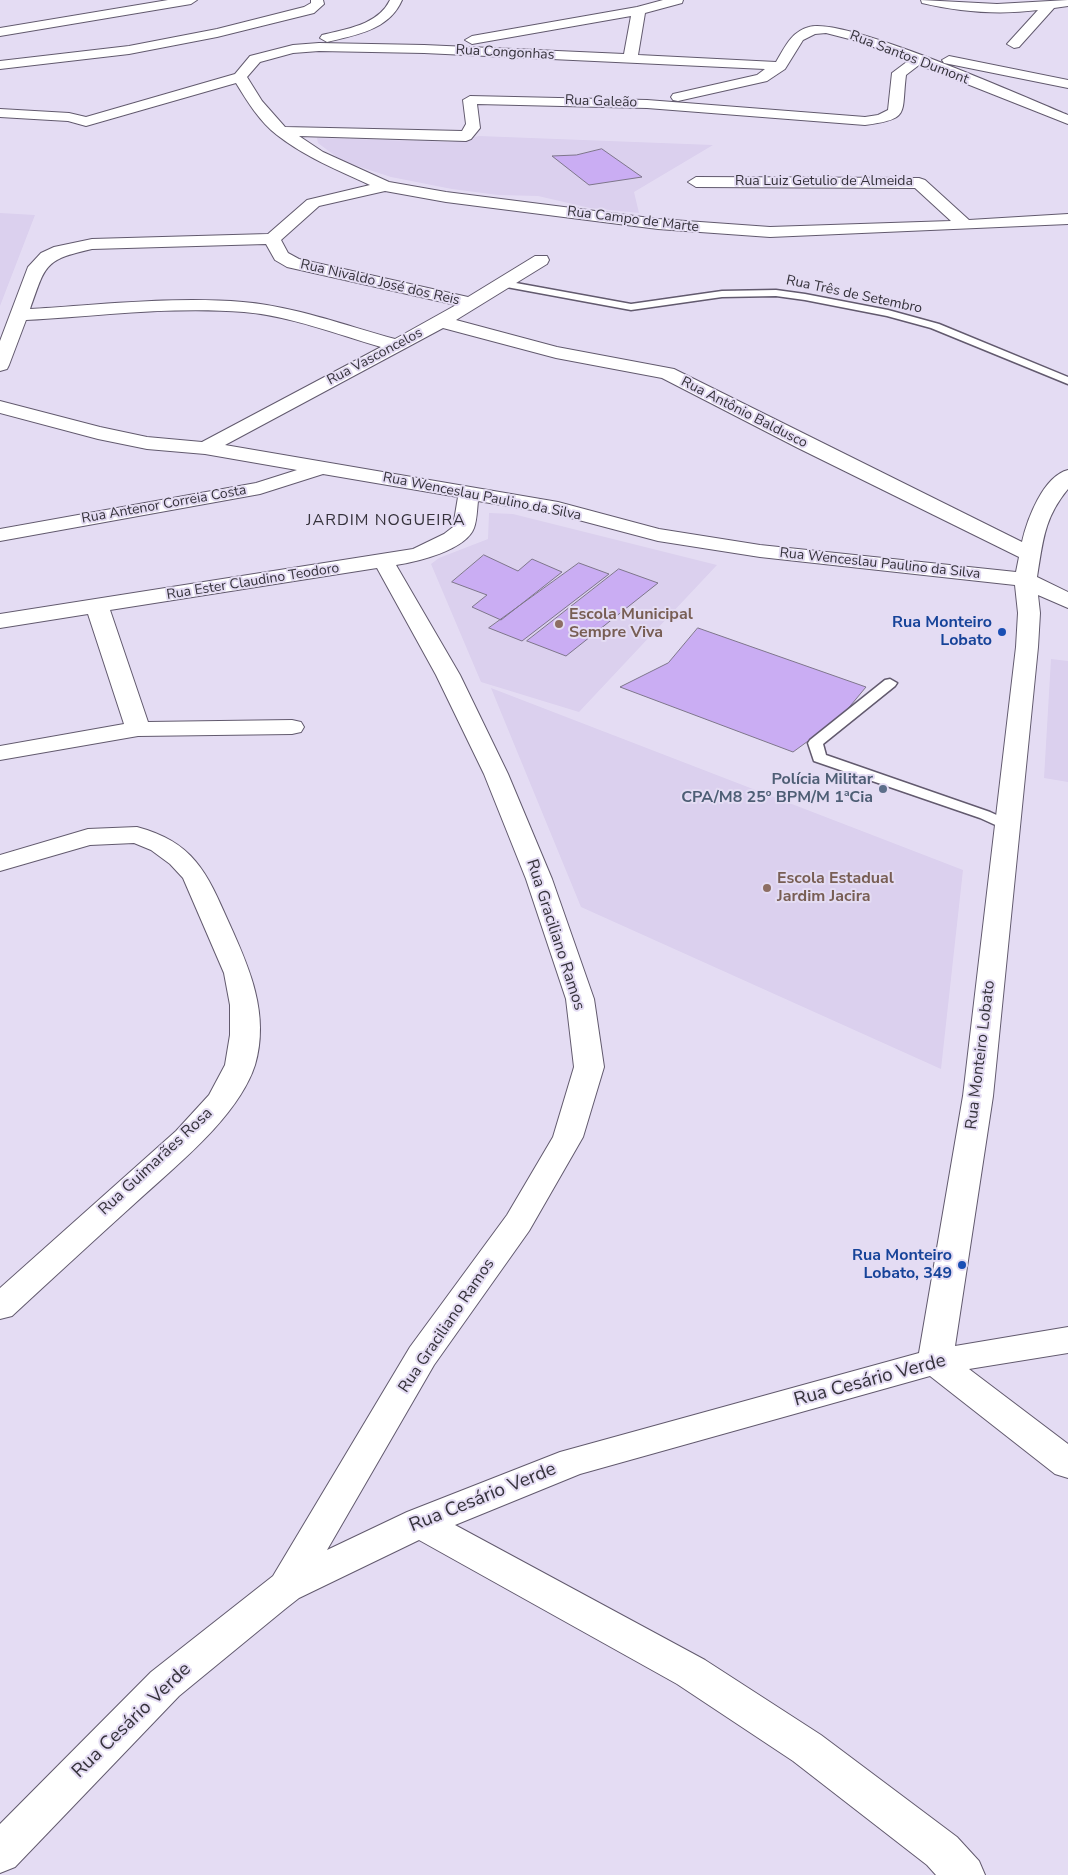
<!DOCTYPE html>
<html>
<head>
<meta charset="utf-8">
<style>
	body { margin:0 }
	canvas { display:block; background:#e4dcf3 }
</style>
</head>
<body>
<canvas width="1068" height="1875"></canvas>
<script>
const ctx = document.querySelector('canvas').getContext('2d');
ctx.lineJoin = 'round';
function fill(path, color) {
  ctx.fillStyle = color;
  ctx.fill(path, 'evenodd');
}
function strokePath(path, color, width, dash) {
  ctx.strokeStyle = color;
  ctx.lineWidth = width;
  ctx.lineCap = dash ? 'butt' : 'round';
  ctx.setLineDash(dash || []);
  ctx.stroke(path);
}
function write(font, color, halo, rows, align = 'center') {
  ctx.font = font + ' "Nunito Sans",sans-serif';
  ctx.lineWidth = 4;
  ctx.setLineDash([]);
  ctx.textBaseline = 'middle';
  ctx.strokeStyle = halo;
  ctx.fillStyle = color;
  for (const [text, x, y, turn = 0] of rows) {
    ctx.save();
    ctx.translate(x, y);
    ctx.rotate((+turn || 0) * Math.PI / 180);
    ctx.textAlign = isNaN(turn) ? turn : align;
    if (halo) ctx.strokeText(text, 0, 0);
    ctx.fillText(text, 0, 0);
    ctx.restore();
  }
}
fill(new Path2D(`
	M479,136l234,9 -79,47 5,21 -49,-5 -52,-12 -40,-1 -46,-6 -61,-12 -49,-16 -24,-18 -1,-5 135,4z
	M0,213l35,2 -35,91z
	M489,513l24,1 204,51 -138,147 -98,-30 -50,-118 8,-6 49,-19z
	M1051,659l17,2v121l-24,-4z
	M491,688l472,182 -22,199 -360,-162z`), '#dbd0ee');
const building = new Path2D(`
	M602,149l40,28 -53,8 -37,-29 24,-1z
	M484,555l34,16 14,-12 30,13 -61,48 -29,-13 15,-12 -35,-13z
	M579,563l30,11 -87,67 -33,-13z
	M619,569l39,14 -92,73 -39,-15z
	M698,628l168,59 -25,30 -48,35 -173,-65 48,-24z`);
fill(building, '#caadf3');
strokePath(building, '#7e768b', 1);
const lane = new Path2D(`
	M505,281l126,23 91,-13 54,-1 29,4 83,16 51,14 129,53v7l-137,-56 -44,-12 -82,-16 -29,-4 -54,1 -91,13 -130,-24 -1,-2z
	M890,679l7,4 -2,3 -72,58 3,11 164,57 22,10 3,3 -3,3h-10l-22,-10 -166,-57 -6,-18 2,-3 75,-60z`);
const street = new Path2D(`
	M168,0h29l-6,4 -191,32v-8z
	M311,0h12l1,4 -10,9 -97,24 -88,17 -129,15v-8l129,-15 88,-17 87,-22 7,-4z
	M390,0h12c-13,30 -46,35 -75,42l-7,-4 2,-3c24,-6 56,-10 68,-35z
	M663,0h20l-1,3 -37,10 -7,42 138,7c9,-15 15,-30 33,-35 35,-11 215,70 259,88v9l-149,-59 -13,10c-5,39 5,44 -41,50l-218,-17 -170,-4 3,24 -9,11 -5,2 -167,-5 24,16 66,30 57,10 212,27 112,8 181,-6 -36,-33 -219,-1 -8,-5 8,-5 223,1 6,2 44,40 99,-6v10l-298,13 -112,-8 -212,-27 -61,-11 -66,15 -38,34 7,13 11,6 169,38 67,-41h12l2,4 -2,4 -91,56 101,27 117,22 348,173c5,-22 21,-66 46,-72v19c-24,29 -25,52 -31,88l31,15v16l-30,-13 2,18 -2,34 -45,449 -38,250 113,-19v26l-99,16 99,75v34l-13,-4 -125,-98 -350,98 -125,51 250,135 116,75 136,102 22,24 6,14h-49l-9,-10 -134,-104 -116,-77 -258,-144 -120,58 -14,11 -106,87 -164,171 -15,6v-49l151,-152 122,-96 137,-229 97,-132 46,-78 21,-70 -8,-68 -40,-120 -42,-105 -48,-99 -59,-107 -267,42 38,112 144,-2 9,2 3,5 -3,5 -9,2 -154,2 -138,24v-14l124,-22 -36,-110 -88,14v-14l413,-65 31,-15 9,-7 5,-30 -135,-23 -63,20 -260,47v-12l256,-46 41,-13 -92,-16 -58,-5 -49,-10 -98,-26v-12l100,26 47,10 55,5 179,-95c-45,-13 -91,-31 -137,-35 -72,-6 -146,4 -218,8l-17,45 -2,4 -7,2v-30l28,-74 13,-14 13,-6 38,-8 176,-5 39,-34 63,-15c-32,-15 -65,-28 -93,-50 -17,-13 -30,-34 -41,-52l-150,43 -18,-5 -68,-4v-8l69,4 17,4 149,-43 15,-18 43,-11 26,-2 105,2 200,9 7,-38 -159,28 -7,-4 7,-4 165,-29zM826,33l35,9 47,19 -16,12 -4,37 -10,5 -13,2 -218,-17 -177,-4 -7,4 3,24 -4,7 -177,-4 -23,-26 -15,-24 13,-15 33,-9 26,-2 105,2 341,16 -8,6 -84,19 -2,3 2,3 5,1 89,-20 18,-12 18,-29 12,-6zM266,244l9,16 12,7 169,38 -61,34c-48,-13 -102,-33 -152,-37 -70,-6 -143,3 -213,7 16,-44 13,-49 62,-60zM443,328l113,30 106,20 136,70 221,109 -3,15 -256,-27 -101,-16 -101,-27 -333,-57zM478,501l78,13 102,27 102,16 255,28 3,28 -2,34 -53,449 -44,257 -359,99 -153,60 -80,38 107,-185 95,-134 54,-94 21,-70 -10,-68 -42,-120 -44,-105 -48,-99 -64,-110c21,-3 70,-15 78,-37 3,-8 3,-19 4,-27z
	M921,0l76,4 71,-4v6l-14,2 -35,39 -5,1 -7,-4 31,-34c-38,5 -78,2 -116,-7z
	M949,56l119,24v8l-124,-25 -2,-3z
	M137,827c57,15 70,46 92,96 20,44 41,91 26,142 -17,53 -83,104 -123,141 -40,36 -80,73 -120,110l-12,3v-31l176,-157 33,-36 16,-30 5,-30v-30l-6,-32 -41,-95 -13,-14 -19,-14 -17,-7 -44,2 -90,26v-16l88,-26z`);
strokePath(lane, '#625a6e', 3);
strokePath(street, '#625a6e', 2);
fill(lane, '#fff');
fill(street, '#fff');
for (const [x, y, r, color] of [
	[559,624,5,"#8d6e63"],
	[1002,632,5,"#1a4fb4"],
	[883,789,5,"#5c6f8a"],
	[767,888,5,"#8d6e63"],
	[962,1265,5,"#1a4fb4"]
]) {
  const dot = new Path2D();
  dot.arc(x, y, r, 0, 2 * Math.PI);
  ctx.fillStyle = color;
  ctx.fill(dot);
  strokePath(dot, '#e4dcf3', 2);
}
write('14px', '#35323b', '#e4dcf3', [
	["Rua Congonhas",505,53,3],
	["Rua Santos Dumont",909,58,21],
	["Rua Galeão",601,102,2],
	["Rua Luiz Getulio de Almeida",824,182],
	["Rua Campo de Marte",633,220,7],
	["Rua Nivaldo José dos Reis",380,283,13],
	["Rua Três de Setembro",854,295,12],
	["Rua Vasconcelos",375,357,-28],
	["Rua Antônio Baldusco",744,413,27],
	["Rua Wenceslau Paulino da Silva",482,497,11],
	["Rua Antenor Correia Costa",164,505,-10],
	["Rua Wenceslau Paulino da Silva",880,564,6],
	["Rua Ester Claudino Teodoro",253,582,-9]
]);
ctx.letterSpacing = '1px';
write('16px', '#35323b', '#e4dcf3', [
	["JARDIM NOGUEIRA",386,521]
]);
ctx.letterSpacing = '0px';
write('bold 16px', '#785e54', '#e4dcf3', [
	["Escola Municipal",569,615],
	["Sempre Viva",569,633],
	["Escola Estadual",777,879],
	["Jardim Jacira",777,897]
], 'left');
write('bold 16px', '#164399', '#e4dcf3', [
	["Rua Monteiro",992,623],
	["Lobato",992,641],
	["Rua Monteiro",952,1256],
	["Lobato, 349",952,1274]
], 'right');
write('bold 16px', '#4e5e75', '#e4dcf3', [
	["Polícia Militar",873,780],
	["CPA/M8 25º BPM/M 1ªCia",873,798]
], 'right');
write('16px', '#35323b', '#e4dcf3', [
	["Rua Graciliano Ramos",555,935,72],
	["Rua Monteiro Lobato",981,1055,-83],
	["Rua Guimarães Rosa",156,1162,-43],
	["Rua Graciliano Ramos",447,1326,-56]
]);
write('19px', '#35323b', '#e4dcf3', [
	["Rua Cesário Verde",870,1381,-15],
	["Rua Cesário Verde",483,1498,-22],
	["Rua Cesário Verde",132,1721,-44]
]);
</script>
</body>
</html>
